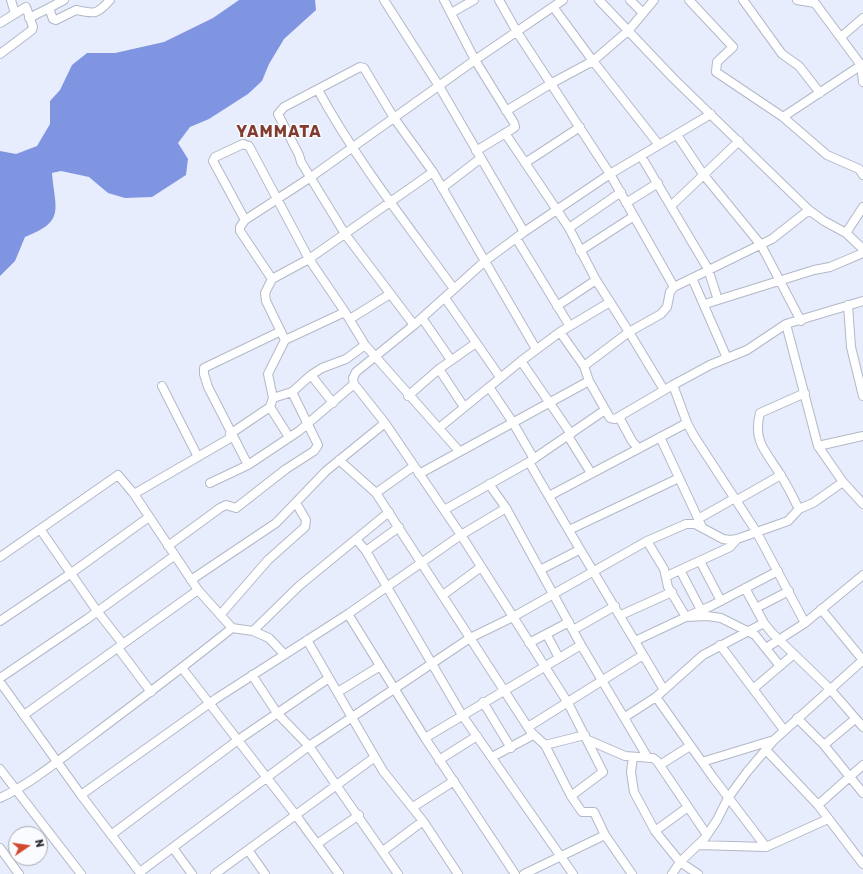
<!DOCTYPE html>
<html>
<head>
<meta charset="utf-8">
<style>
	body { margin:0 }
	#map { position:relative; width:863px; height:874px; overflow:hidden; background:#e8edfd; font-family:Rubik,sans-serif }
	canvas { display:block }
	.north { position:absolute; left:8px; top:826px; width:40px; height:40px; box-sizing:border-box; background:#fafbfe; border:1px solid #a8a9ad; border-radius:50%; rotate:77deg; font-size:11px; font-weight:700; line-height:16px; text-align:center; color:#2c2e34 }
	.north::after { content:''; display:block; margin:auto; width:14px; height:18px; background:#d44830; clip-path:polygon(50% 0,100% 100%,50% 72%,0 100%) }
</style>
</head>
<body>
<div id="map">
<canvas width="863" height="874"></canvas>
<div class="north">N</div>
</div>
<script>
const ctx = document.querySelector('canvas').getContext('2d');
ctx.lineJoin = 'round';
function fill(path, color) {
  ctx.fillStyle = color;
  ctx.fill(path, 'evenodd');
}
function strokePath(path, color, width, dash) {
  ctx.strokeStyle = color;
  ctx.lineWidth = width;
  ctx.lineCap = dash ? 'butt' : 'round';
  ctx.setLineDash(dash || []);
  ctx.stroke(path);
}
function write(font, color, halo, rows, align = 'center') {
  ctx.font = font + ' Rubik,sans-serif';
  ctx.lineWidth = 3;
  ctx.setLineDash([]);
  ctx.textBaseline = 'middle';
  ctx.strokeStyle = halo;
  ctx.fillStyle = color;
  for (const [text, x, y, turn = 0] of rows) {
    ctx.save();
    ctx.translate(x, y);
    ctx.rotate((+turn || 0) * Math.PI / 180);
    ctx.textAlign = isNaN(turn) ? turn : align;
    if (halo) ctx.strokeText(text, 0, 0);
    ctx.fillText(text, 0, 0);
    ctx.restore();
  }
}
fill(new Path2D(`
	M239,0h76l1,10 -32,29 -15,25 -7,17 -14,13 -39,25 -19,8 -12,16 10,16 -2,16 -34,22 -27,1 -17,-5 -19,-16 -28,-6 -9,2c3,37 14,48 -27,64l-10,24 -15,15v-125l16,3 21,-8 13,-22v-23l10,-11 12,-25 15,-12h28l49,-11 49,-24z`), '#8095e1');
const minor = new Path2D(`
	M11,0l4,14
	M384,0l55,86 85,146
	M444,0l31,60 39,63 1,4 -3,2 -36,22
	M499,0l18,32 93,142 64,113
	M599,0l74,78 136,132 15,11 22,12 17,16
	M630,0l12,12
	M689,0l44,47 -16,15 -1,10 67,45 44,38 32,14 4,6
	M743,0l39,54 17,12 21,27
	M797,0l18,3 46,62 2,17
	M49,8l15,-8
	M554,8l39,53 66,84
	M451,13l23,-13
	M29,18l20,-10 4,11 3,1 20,-10c18,4 21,5 34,-10
	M0,23l26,-16 7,20 -1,3 -32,24
	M841,37l22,-19
	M318,90c38,70 89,134 136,199
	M506,111l46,-28 41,-22 36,-31 25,-30
	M783,117l80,-53
	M505,133l64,95 27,52 33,52 35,58
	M677,135l26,39 58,71 40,76
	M641,156l67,113 10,31
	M525,163l55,-36
	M442,188l39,-30
	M626,203l32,-20
	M671,206l68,-65
	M245,220l-32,-59 2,-4 28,-13 6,2 60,113 36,53 20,33 94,106
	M569,228l52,-36
	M846,233l17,-26
	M516,238l53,87
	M580,251l54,-35
	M692,278l35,80
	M272,279l-32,-48v-4l5,-7 66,-43 164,-117 88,-60
	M445,298l55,79
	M705,304l109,-34 16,-3 33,-14
	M848,305l3,42 12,49
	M557,306l39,-26
	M422,318l29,42
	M350,319l40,-25
	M786,324l32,122 25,36 20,22
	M414,325l-69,-91 -44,-72 -2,-7 -21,-41 6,-7 76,-40 4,1 30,50 39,54 103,177
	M560,332l24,34 5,15 21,37 5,1 58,-34 37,-20 37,-15 39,-26 77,-23
	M285,340l-19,-39 -1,-8 7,-14 37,-20 124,-87
	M521,361l50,73
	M584,366l45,-34 32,-18 6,-7 3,-15 4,-5 98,-48 37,-29
	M439,369l25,38
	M311,375l22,28
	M673,385l14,38 7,13 62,95 49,92
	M162,386l36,71
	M489,387l23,34 22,38
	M408,396l31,-27 37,-26
	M273,398l-5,-24 17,-34 60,-28
	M270,407l19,30
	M619,417l13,24 6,7
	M439,428l82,-67 39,-29 50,-30
	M230,434l40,-27 3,-9 19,-6 19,-17 11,-7 24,-9 19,-14
	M568,436l23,37
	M660,437l42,90
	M818,446l45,-10
	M339,460l37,33 155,239 14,13 26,51 11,16h12l11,23 27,39
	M529,462c44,77 90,152 135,228
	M248,465l-40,-78 -4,-13v-6l75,-36
	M419,474l170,-93
	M210,483l38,-18 51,-34 55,-47
	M376,493l38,-27
	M134,494l98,-57
	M549,496l138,-73
	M737,500l44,-25
	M506,508l75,137 67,113
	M799,509c-6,-11 -11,-23 -18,-33 -13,-23 -29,-33 -21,-63l45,-20
	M444,510l85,-48 76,-52
	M698,519l37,-21
	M40,529l57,82 26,33
	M569,530l110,-52
	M356,539l10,12 96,164 111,159
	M647,541l17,28 4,18 18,30 25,-11 67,-35
	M168,546l52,-38 6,-3 10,3 50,-39 28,-18 4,-6 -26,-53
	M366,551l33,-24
	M0,557l118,-82 16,19 64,96 34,38
	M700,561l21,40
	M540,570l39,-20
	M680,570l21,40
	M667,576l63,-29 7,-8
	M191,580l85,-57 50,-52 59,-48
	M745,588l19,35 8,10 58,56 33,38
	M443,595l38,-28
	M756,608l33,-17
	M821,609l42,51
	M221,614l47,-54 37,-33 1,-7 -10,-17
	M348,614l77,124 90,136
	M621,615l51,-23
	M0,621l70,-47 79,-57
	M573,630l42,-24
	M253,631l46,-45 90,-74
	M547,635l12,23
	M307,640l76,131 40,50 35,53
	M635,641l51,-24 21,-1 14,2 34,17 25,31
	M529,643l40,-21
	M720,645l64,85
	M118,648l33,44
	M766,648l39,-25 58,-48
	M182,668l113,146 44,60
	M252,675l25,38 32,33 89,128
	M0,678l87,-59 87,-63
	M0,682l81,113 136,-97 131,-84 113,-79 45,-27 -17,-24
	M753,689l41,-35
	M338,692l42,-26
	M656,697l56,79 54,71
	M483,702l28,46
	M24,715l174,-125
	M625,717l31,-20 47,-42 61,-32
	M797,718l27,27 39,48
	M528,727l115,-72
	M425,738l156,-93
	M588,740l37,16 28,2 4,3 50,74
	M545,745l40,-10
	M824,745l31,-26
	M766,750l52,55 45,59
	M492,757l41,-22
	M633,757l-2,15 3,20 21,39 25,31 18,12
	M439,760l38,-24
	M702,762l72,-22
	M660,765l30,-19
	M0,769l81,105
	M81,795l60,79
	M571,796l32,-24 -35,-69 -107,-168 -76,-112 -31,-39 -1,-6 3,-6 58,-47 71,-64 39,-29 86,-58 101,-60
	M0,798c32,-15 60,-39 89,-60 48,-36 96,-72 143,-110l21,3 16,7 15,16
	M818,805l45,-40
	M413,807l41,-26
	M655,831l33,-24
	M111,835l127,-95 91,-62
	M317,844l42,-29
	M698,845l68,2 62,-28
	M0,848l19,26
	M173,848l19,26
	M248,850l17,24
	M383,851l40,-30
	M140,872l169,-126 161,-108 43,-21 134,-76 39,-17h9l28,15 7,1 7,-1 51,-18 11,-12 14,-6 30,-21
	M215,874l160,-117
	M524,874l81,-39
	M672,874l8,-12 25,-24 12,-18 11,-22 19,-26 27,-32 89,-80`);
strokePath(minor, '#b3b8c7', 10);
strokePath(minor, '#fff', 8);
ctx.letterSpacing = '1px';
write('bold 16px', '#823c2f', '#fafbfe', [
	["YAMMATA",279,132]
]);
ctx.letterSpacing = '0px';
</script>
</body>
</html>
